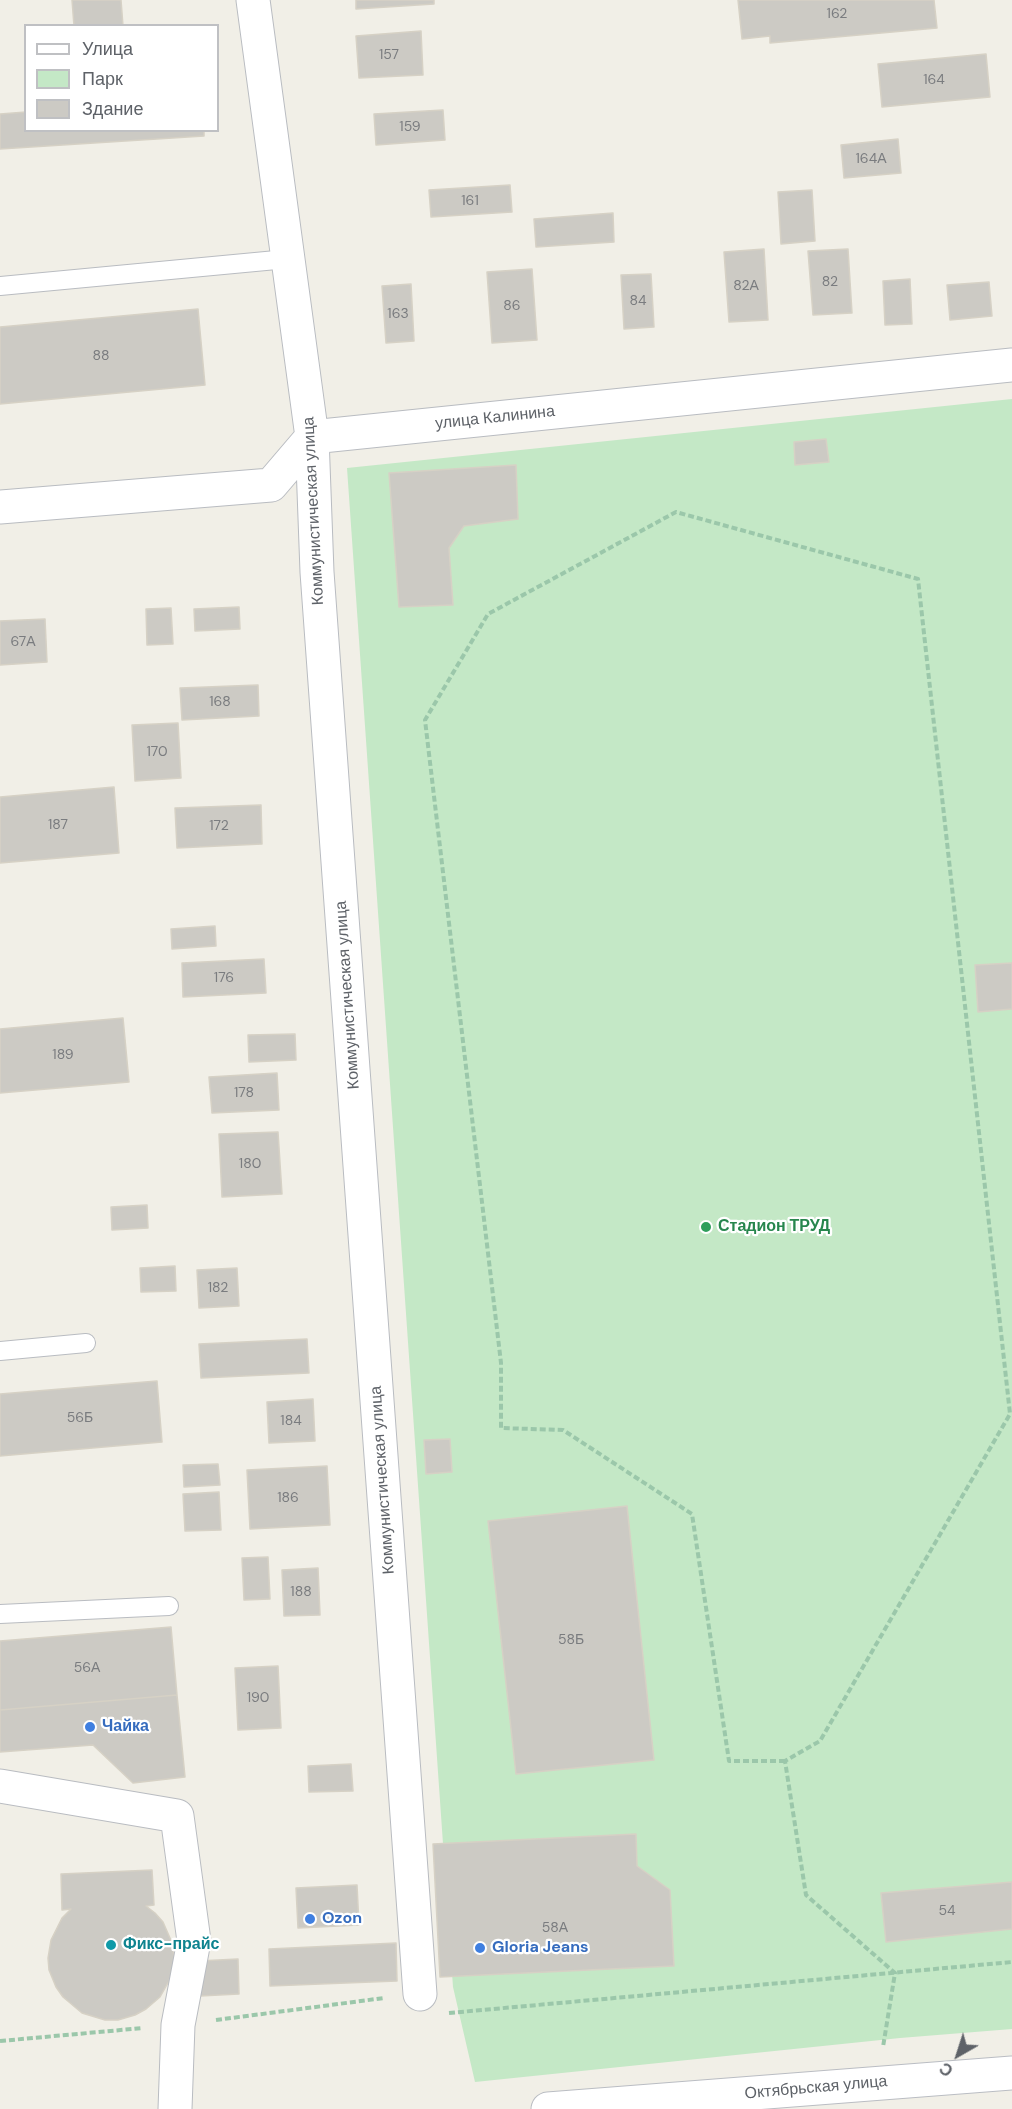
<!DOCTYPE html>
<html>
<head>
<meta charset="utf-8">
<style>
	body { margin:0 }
	#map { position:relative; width:1012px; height:2109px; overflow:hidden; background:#f1efe7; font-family:"DM Sans",sans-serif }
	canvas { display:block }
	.legend { position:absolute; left:24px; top:24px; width:195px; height:108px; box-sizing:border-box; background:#fff; border:2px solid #bfc0c3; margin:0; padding:8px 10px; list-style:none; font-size:18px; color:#5e6268 }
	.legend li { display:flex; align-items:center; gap:12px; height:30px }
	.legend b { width:30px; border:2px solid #bfc0c3 }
	.north { position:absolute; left:928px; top:2025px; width:60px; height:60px; -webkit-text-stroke:4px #fff; paint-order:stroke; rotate:219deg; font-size:16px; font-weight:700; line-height:24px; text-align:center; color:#5e6268 }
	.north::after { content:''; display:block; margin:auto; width:21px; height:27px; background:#5e6268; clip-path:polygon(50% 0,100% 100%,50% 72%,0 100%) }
</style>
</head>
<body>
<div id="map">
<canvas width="1012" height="2109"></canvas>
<ul class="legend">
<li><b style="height:8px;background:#fff"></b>Улица</li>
<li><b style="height:16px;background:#c4e8c6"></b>Парк</li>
<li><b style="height:16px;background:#cccac4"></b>Здание</li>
</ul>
<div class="north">С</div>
</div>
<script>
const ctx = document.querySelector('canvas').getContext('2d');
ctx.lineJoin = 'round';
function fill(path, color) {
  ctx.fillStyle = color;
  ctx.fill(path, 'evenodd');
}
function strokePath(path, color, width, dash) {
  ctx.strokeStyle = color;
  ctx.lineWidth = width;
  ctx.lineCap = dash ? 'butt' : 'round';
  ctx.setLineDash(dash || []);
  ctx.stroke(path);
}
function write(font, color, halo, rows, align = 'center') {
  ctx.font = font + ' "DM Sans",sans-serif';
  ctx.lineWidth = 4.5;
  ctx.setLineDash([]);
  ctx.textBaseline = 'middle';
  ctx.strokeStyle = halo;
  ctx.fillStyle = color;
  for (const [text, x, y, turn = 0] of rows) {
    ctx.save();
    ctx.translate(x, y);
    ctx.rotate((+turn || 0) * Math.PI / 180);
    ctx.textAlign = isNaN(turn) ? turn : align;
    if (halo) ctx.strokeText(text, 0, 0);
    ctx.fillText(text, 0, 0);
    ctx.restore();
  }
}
fill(new Path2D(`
	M1012,399v1630l-112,9 -425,44 -22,-95 -106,-1519z`), '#c4e8c6');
const building = new Path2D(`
	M72,0h49l2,26h-49z
	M356,0h78v4l-78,5z
	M738,0h196l3,28 -167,15v-7l-28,3z
	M421,31l2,44 -64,3 -3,-42z
	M986,54l4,43 -108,10 -4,-43z
	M443,110l2,30 -69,5 -2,-31z
	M26,112v18h178v6l-204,13v-35z
	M898,139l3,34 -57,5 -3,-33z
	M510,185l2,27 -81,5 -2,-27z
	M812,190l3,51 -34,3 -3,-52z
	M613,213l1,29 -78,5 -2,-28z
	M764,249l4,71 -39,2 -5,-70z
	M848,249l4,64 -39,2 -5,-64z
	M532,269l5,71 -45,3 -5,-71z
	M651,274l3,53 -30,2 -3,-54z
	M910,279l2,45 -27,1 -2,-44z
	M989,282l3,34 -42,4 -3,-35z
	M411,284l3,57 -28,2 -4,-57z
	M198,309l7,76 -205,19v-77z
	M826,439l3,23 -34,3 -1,-23z
	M516,465l2,54 -54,7 -15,22 4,57 -54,2 -10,-134z
	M239,607l1,22 -45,2 -1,-22z
	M171,608l2,36 -26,1 -1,-36z
	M45,619l2,43 -47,3v-44z
	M258,685l1,31 -77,4 -2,-32z
	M178,723l3,55 -46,3 -3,-56z
	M114,787l5,66 -119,10v-66z
	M261,805l1,39 -85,4 -2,-40z
	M215,926l1,20 -44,3 -1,-20z
	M264,959l2,34 -83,4 -1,-34z
	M1012,963v46l-34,3 -3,-47z
	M123,1018l6,64 -129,11v-64z
	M295,1034l1,26 -47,2 -1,-27z
	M277,1073l2,37 -67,3 -3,-36z
	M278,1132l4,62 -60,3 -3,-63z
	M147,1205l1,23 -36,2 -1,-23z
	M175,1266l1,25 -35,1 -1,-24z
	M237,1268l2,38 -40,2 -2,-38z
	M307,1339l2,34 -108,5 -2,-34z
	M157,1381l5,61 -162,14v-62z
	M313,1399l2,42 -46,2 -2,-41z
	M450,1439l2,33 -26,2 -2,-34z
	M218,1464l2,21 -36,2 -1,-22z
	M327,1466l3,59 -80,4 -3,-59z
	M219,1492l2,38 -36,1 -2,-37z
	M627,1506l27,254 -138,14 -28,-253z
	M268,1557l2,42 -26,1 -2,-42z
	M318,1568l2,47 -36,1 -2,-46z
	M171,1627l6,68 -177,15v-69z
	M278,1666l3,62 -43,2 -3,-62z
	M177,1695l8,82 -52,6 -40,-38 -93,7v-42z
	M351,1764l2,27 -44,1 -1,-26z
	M636,1834l1,32 33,24 4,76 -234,11 -7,-133z
	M152,1870l2,35 -8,1 9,7 8,9 10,23 1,18 -5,18 -9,16 -14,12 -11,6 -17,5h-13l-23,-7 -19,-16 -7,-10 -7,-17 -1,-12 3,-18 11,-22 9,-9 -9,1 -1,-36z
	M1012,1882v47l-126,13 -5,-49z
	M357,1885l2,40 -61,3 -2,-40z
	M396,1943l1,38 -127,5 -1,-37z
	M238,1959l1,35 -39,2 -2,-35z`);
fill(building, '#cccac4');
strokePath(building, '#d6d1c5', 1.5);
const lane = new Path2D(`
	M0,286l287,-27
	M0,1351l86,-8
	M0,1614l169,-8`);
const street = new Path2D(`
	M253,0l59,437 5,135 103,1422
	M0,507l271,-22 41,-48 700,-72
	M0,1786l177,30 17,125 -16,84 -3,84`);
const secondary = new Path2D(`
	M548,2109l464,-36`);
strokePath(lane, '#b9bcc1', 20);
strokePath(street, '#b9bcc1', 35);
strokePath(secondary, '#babdc3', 35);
strokePath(new Path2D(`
	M785,1761h-56l-37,-247 -129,-84 -62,-2v-65l-76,-643 63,-106 188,-102 242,67 92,835 -190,327 -35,20 21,134 89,78 -12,74
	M449,2013l563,-51
	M216,2020l168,-22
	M0,2041l143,-13`), '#9bc7aa', 4, [6, 3]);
strokePath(lane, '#fff', 18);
strokePath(street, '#fff', 33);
strokePath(secondary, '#fff', 33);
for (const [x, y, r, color] of [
	[706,1227,6,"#2e9e5b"],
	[90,1727,6,"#3f7fe0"],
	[310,1919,6,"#3f7fe0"],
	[111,1945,6,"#0f9aa8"],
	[480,1948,6,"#3f7fe0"]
]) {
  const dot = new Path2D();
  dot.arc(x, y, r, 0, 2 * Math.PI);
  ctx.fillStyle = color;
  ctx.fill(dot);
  strokePath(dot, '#fff', 2);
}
write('14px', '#7a7c7f', null, [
	["162",837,14],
	["157",389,55],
	["164",934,80],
	["159",410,127],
	["164А",871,159],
	["161",470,201],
	["82",830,282],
	["82А",746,286],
	["84",638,301],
	["86",512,306],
	["163",398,314],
	["88",101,356],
	["67А",23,642],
	["168",220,702],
	["170",157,752],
	["187",58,825],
	["172",219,826],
	["176",224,978],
	["189",63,1055],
	["178",244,1093],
	["180",250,1164],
	["182",218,1288],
	["56Б",80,1418],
	["184",291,1421],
	["186",288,1498],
	["188",301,1592],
	["58Б",571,1640],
	["56А",87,1668],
	["190",258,1698],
	["54",947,1911],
	["58А",555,1928]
]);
write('16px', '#5e6268', '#fff', [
	["улица Калинина",495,418,-6],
	["Коммунистическая улица",314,511,-93],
	["Коммунистическая улица",348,995,-94],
	["Коммунистическая улица",383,1480,-94],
	["Октябрьская улица",816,2088,-5]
]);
write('bold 16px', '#27864d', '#fff', [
	["Стадион ТРУД",718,1227]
], 'left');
write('bold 16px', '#366cbe', '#fff', [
	["Чайка",102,1727],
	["Ozon",322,1919],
	["Gloria Jeans",492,1948]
], 'left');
write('bold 16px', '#0d838f', '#fff', [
	["Фикс-прайс",123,1945]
], 'left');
</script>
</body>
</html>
